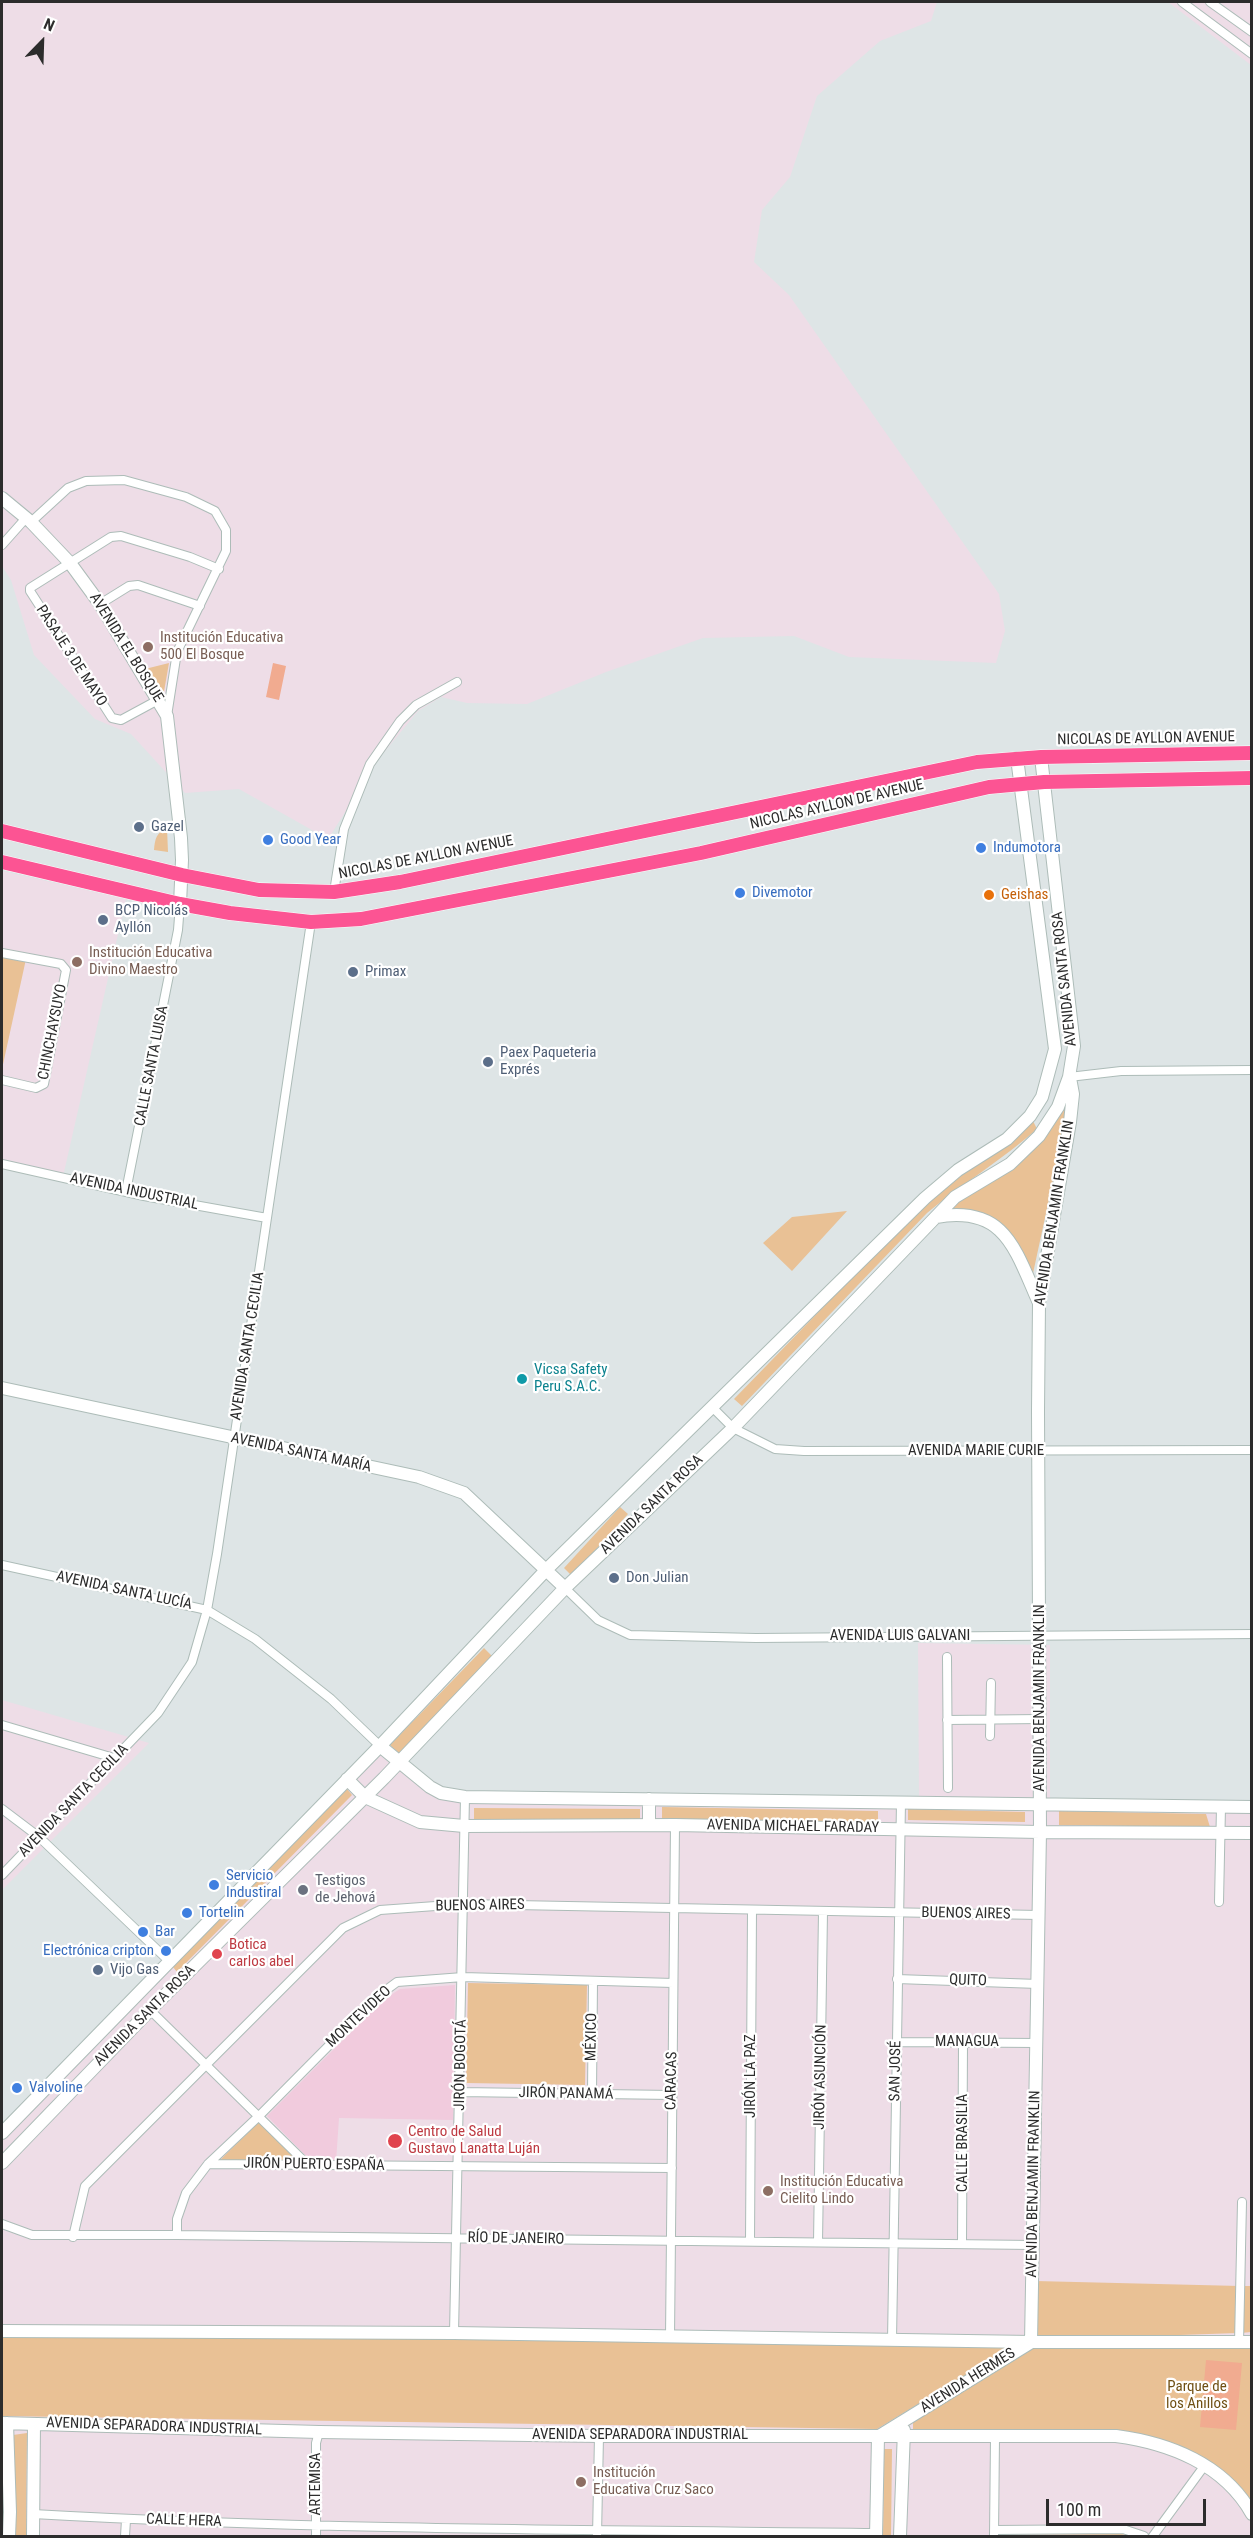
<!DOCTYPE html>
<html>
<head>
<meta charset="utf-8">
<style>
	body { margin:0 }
	#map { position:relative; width:1253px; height:2538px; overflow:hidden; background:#eedde7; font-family:"Roboto Condensed",sans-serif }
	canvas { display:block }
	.frame { position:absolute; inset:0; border:3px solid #2c2c2c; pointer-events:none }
	.north { position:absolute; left:12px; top:12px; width:60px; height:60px; -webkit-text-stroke:4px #fff; paint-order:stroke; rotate:23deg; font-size:16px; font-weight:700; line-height:24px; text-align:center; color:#2c2c2c }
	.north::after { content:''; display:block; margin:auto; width:21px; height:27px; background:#2c2c2c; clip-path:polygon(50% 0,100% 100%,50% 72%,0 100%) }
	.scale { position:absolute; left:1046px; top:2499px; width:160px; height:27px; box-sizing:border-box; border:3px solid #2c2c2c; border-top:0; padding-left:8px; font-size:18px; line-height:21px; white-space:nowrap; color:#2c2c2c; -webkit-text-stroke:4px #fff; paint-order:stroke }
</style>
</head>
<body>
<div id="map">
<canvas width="1253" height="2538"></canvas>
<div class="frame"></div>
<div class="north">N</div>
<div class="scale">100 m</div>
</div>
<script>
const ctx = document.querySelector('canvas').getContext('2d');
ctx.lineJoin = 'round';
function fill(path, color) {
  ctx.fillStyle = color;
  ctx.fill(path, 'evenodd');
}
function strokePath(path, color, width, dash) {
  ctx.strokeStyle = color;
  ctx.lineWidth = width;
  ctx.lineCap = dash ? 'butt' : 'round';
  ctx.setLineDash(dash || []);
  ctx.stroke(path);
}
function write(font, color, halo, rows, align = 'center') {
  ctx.font = font + ' "Roboto Condensed",sans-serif';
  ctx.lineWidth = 4.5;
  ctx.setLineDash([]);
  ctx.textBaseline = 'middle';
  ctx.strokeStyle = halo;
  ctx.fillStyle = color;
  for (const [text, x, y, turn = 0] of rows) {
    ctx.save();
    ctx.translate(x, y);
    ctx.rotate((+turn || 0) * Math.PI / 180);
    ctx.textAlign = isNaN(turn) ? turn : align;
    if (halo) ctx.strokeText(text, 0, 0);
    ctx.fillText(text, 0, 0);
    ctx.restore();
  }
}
fill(new Path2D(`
	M937,2h231l83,63v1738l-201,-2v-156l-132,-2 1,156 -425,-5 -48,-6 -74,-42 -370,381v-237l147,-147 -147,-43v-531l60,12 64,-282 -124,-28v-305l9,14 23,75 61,64 36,15 54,59 54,-4 89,50 53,-83 37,-45 23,-14 26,6 60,1 79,-32 97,-34 91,-2 55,21 147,6 9,-32 -6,-37 -210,-299 -35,-33 8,-52 28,-33 27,-81 63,-55 51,-20z`), '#dee5e6');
fill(new Path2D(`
	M455,1985l-2,135 -114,-2 -3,44h-24l-45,-46 116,-116 17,-11z`), '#f1cbdd');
fill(new Path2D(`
	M169,663l-7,40 -17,-34z
	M167,828l1,24 -14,-2c1,-11 2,-17 13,-22z
	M2,954l24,5 -24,110z
	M1066,1098l-1,27 -33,153 -28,-51 -64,-12 16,-17 57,-32z
	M1033,1121l4,8c-35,31 -74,54 -110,84l-185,193 -8,-7 203,-209 69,-43z
	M847,1211l-55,60 -29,-28 29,-26z
	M620,1507l8,7 -56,62 -8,-8z
	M484,1648l9,9 -93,97 -10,-9z
	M347,1789l5,6 -175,177 -4,-5z
	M662,1807l216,4v12l-216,-3z
	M474,1808l166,1v11l-166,-1z
	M908,1809l117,3v10l-117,-2z
	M1059,1811l147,3 4,13 -151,-2z
	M468,1983l119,2 -2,100 -119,-2z
	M259,2122l41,41h-83z
	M1035,2281l205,5 -2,47 -204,7z
	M1243,2286h8v46l-10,1z
	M2,2333l1012,13 -137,83 -875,-13z
	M1251,2339v166l-82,-62 -256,-10v-13l120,-73z
	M27,2433l-1,103h-13v-101z
	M884,2449h8l-1,87h-8z
	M1122,2534l7,2h-131v-1z`), '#e9c195');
fill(new Path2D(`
	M273,663l13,3 -7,34 -13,-3z
	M1206,2360l36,3 -6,67 -36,-3z`), '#f1ab90');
const street = new Path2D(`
	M1182,2l70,52
	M1210,2l42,30
	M31,522l37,-34 18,-7 38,-1 62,17 29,14 11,19v21l-49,101 -10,64
	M2,545l24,-27
	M100,604l29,-18 9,-1 62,21
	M158,700l-37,20 -9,-2 -82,-127v-3l81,-51 10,-1 69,21 29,12
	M334,892l10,-63 26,-65 30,-43 16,-16 41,-23
	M2,953l59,11 5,6 -22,114 -8,4 -34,-8
	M1069,1077l52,-6 131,-1
	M2,1164l142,32 123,22
	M126,1191l52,-261 2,-26
	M713,1408l20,20 42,21 29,2 448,-1
	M2,1565l205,45 48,29 76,60 49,47
	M565,1588l33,32 32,15 126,3 496,-4
	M947,1657l1,131
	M947,1720l94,-1
	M2,1725l112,33
	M990,1736l1,-53
	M2,1809l37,28 130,124
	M2,1875l156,-162 34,-51 15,-52 10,-56 94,-632
	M1219,1902l2,-95
	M897,1979l141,5
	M150,2010l158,155
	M896,2042l141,1
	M460,2092l212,3
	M592,2094l1,-113
	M208,2164l464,4
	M2,2224l30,11h145l856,10
	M177,2235v-16l9,-26 22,-29 51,-48 119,-120 19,-14 66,-5 210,6
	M73,2237l12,-51 258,-258 37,-18 83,-6 576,11
	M750,2241l2,-331
	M818,2242l5,-330
	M962,2244l1,-202
	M454,2333l11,-536
	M670,2337l5,-512
	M892,2340l9,-538
	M1239,2343l3,-141
	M33,2514c280,16 562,16 843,19
	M994,2530l129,-1 21,7
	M125,2536l1,-16
	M316,2536v-93l3,-11
	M597,2536l2,-100
	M994,2536l1,-99
	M1153,2536l52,-71`);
const secondary = new Path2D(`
	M2,498l29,24 39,41 30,41 67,112 14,122 1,22 -2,44
	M936,1217c69,-12 79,32 103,86
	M2,1388l417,89 45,16 101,95
	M380,1746l50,41 11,6 24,4 787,10
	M347,1779l18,18 55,25 44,4 211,-1 365,7 212,1
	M649,1825v-26
	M2,2133l378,-387 167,-177 378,-371 33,-28 49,-31 23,-23 12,-19 13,-48 -38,-291
	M2,2163l148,-153 234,-232 181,-190 168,-160 222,-231 55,-33 29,-28 19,-29 11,-30 5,-31 -33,-289
	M2,2331l452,2 577,9h221
	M1031,2342l9,-510 -2,-421 1,-108 31,-181 3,-28 -3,-16
	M2,2423l317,9 280,4h517c53,7 108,28 136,78
	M7,2423l3,89 -1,24
	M879,2436l151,-93
	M33,2536l1,-112
	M876,2536l2,-99
	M900,2536l4,-106`);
const primary = new Path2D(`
	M2,831l180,44 77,15 75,2 66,-10 577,-120 64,-5 211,-4
	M2,862l178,42 50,9 81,9 50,-3 340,-66 288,-66 55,-5 208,-4`);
strokePath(street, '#adbcb8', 10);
strokePath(secondary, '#adbcb8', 14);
strokePath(primary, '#fff', 15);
strokePath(street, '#fff', 8);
strokePath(secondary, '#fff', 12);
strokePath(primary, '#fc5493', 14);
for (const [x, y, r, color] of [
	[148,647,6,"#8d6e63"],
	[139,827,6,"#5c6f8a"],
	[268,840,6,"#3f7fe0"],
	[981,848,6,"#3f7fe0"],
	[740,893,6,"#3f7fe0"],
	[989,895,6,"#e8710a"],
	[103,920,6,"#5c6f8a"],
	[77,962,6,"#8d6e63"],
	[353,972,6,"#5c6f8a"],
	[488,1062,6,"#5c6f8a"],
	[522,1379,6,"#0f9aa8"],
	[614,1578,6,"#5c6f8a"],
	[214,1885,6,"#3f7fe0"],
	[303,1890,6,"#6b7280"],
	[187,1913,6,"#3f7fe0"],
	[143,1932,6,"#3f7fe0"],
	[166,1951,6,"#3f7fe0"],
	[217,1954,6,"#e0444e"],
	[98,1970,6,"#5c6f8a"],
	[17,2088,6,"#3f7fe0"],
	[395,2141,8,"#e0444e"],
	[768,2191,6,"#8d6e63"],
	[581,2482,6,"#8d6e63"]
]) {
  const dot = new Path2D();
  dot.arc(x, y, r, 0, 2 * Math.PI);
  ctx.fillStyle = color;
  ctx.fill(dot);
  strokePath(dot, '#fff', 2);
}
write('15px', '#785e54', '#fff', [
	["Institución Educativa",160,638],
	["500 El Bosque",160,655],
	["Institución Educativa",89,953],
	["Divino Maestro",89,970],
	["Institución Educativa",780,2182],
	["Cielito Lindo",780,2199],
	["Institución",593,2473],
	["Educativa Cruz Saco",593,2490]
], 'left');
write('15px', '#2c2c2c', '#fff', [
	["AVENIDA EL BOSQUE",126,648,58],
	["PASAJE 3 DE MAYO",71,656,57],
	["NICOLAS DE AYLLON AVENUE",1146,739,-1],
	["NICOLAS AYLLON DE AVENUE",837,805,-13],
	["NICOLAS DE AYLLON AVENUE",426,858,-11],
	["AVENIDA SANTA ROSA",1065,979,-96],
	["CHINCHAYSUYO",53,1032,-79],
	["CALLE SANTA LUISA",152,1066,-79],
	["AVENIDA INDUSTRIAL",134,1192,12],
	["AVENIDA BENJAMIN FRANKLIN",1055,1213,-81],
	["AVENIDA SANTA CECILIA",248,1346,-81],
	["AVENIDA MARIE CURIE",976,1451],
	["AVENIDA SANTA MARÍA",301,1453,12],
	["AVENIDA SANTA ROSA",652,1505,-44],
	["AVENIDA SANTA LUCÍA",124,1591,12],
	["AVENIDA LUIS GALVANI",900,1636],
	["AVENIDA BENJAMIN FRANKLIN",1040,1698,-90],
	["AVENIDA SANTA CECILIA",74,1801,-46],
	["AVENIDA MICHAEL FARADAY",793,1827,1],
	["BUENOS AIRES",480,1906,-1],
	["BUENOS AIRES",966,1914,1],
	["QUITO",968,1981,2],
	["AVENIDA SANTA ROSA",145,2016,-45],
	["MONTEVIDEO",359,2017,-43],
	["MÉXICO",592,2037,-89],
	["MANAGUA",967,2042],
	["JIRÓN BOGOTÁ",461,2065,-89],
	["SAN JOSÉ",896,2071,-89],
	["JIRÓN LA PAZ",751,2076,-90],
	["JIRÓN ASUNCIÓN",821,2077,-89],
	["CARACAS",672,2081,-89],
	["JIRÓN PANAMÁ",566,2094,1],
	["CALLE BRASILIA",963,2143,-90],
	["JIRÓN PUERTO ESPAÑA",314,2165,1],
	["AVENIDA BENJAMIN FRANKLIN",1034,2184,-89],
	["RÍO DE JANEIRO",516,2239,1],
	["AVENIDA HERMES",968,2381,-32],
	["AVENIDA SEPARADORA INDUSTRIAL",154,2427,2],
	["AVENIDA SEPARADORA INDUSTRIAL",640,2435],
	["ARTEMISA",316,2484,-90],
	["CALLE HERA",184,2521,2]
]);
write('15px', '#4e5e75', '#fff', [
	["Gazel",151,827],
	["BCP Nicolás",115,911],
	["Ayllón",115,928],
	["Primax",365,972],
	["Paex Paqueteria",500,1053],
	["Exprés",500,1070],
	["Don Julian",626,1578],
	["Vijo Gas",110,1970]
], 'left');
write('15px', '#366cbe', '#fff', [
	["Good Year",280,840],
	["Indumotora",993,848],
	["Divemotor",752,893],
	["Servicio",226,1876],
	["Industiral",226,1893],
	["Tortelin",199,1913],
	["Bar",155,1932],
	["Electrónica cripton",154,1951,"right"],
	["Valvoline",29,2088]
], 'left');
write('15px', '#c56008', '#fff', [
	["Geishas",1001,895]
], 'left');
write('15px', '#0d838f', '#fff', [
	["Vicsa Safety",534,1370],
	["Peru S.A.C.",534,1387]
], 'left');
write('15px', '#5b616d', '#fff', [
	["Testigos",315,1881],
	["de Jehová",315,1898]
], 'left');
write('15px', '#be3a42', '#fff', [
	["Botica",229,1945],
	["carlos abel",229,1962],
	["Centro de Salud",408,2132],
	["Gustavo Lanatta Luján",408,2149]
], 'left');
write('15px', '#705014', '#fff', [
	["Parque de",1197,2387],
	["los Anillos",1197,2404]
]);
</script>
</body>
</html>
